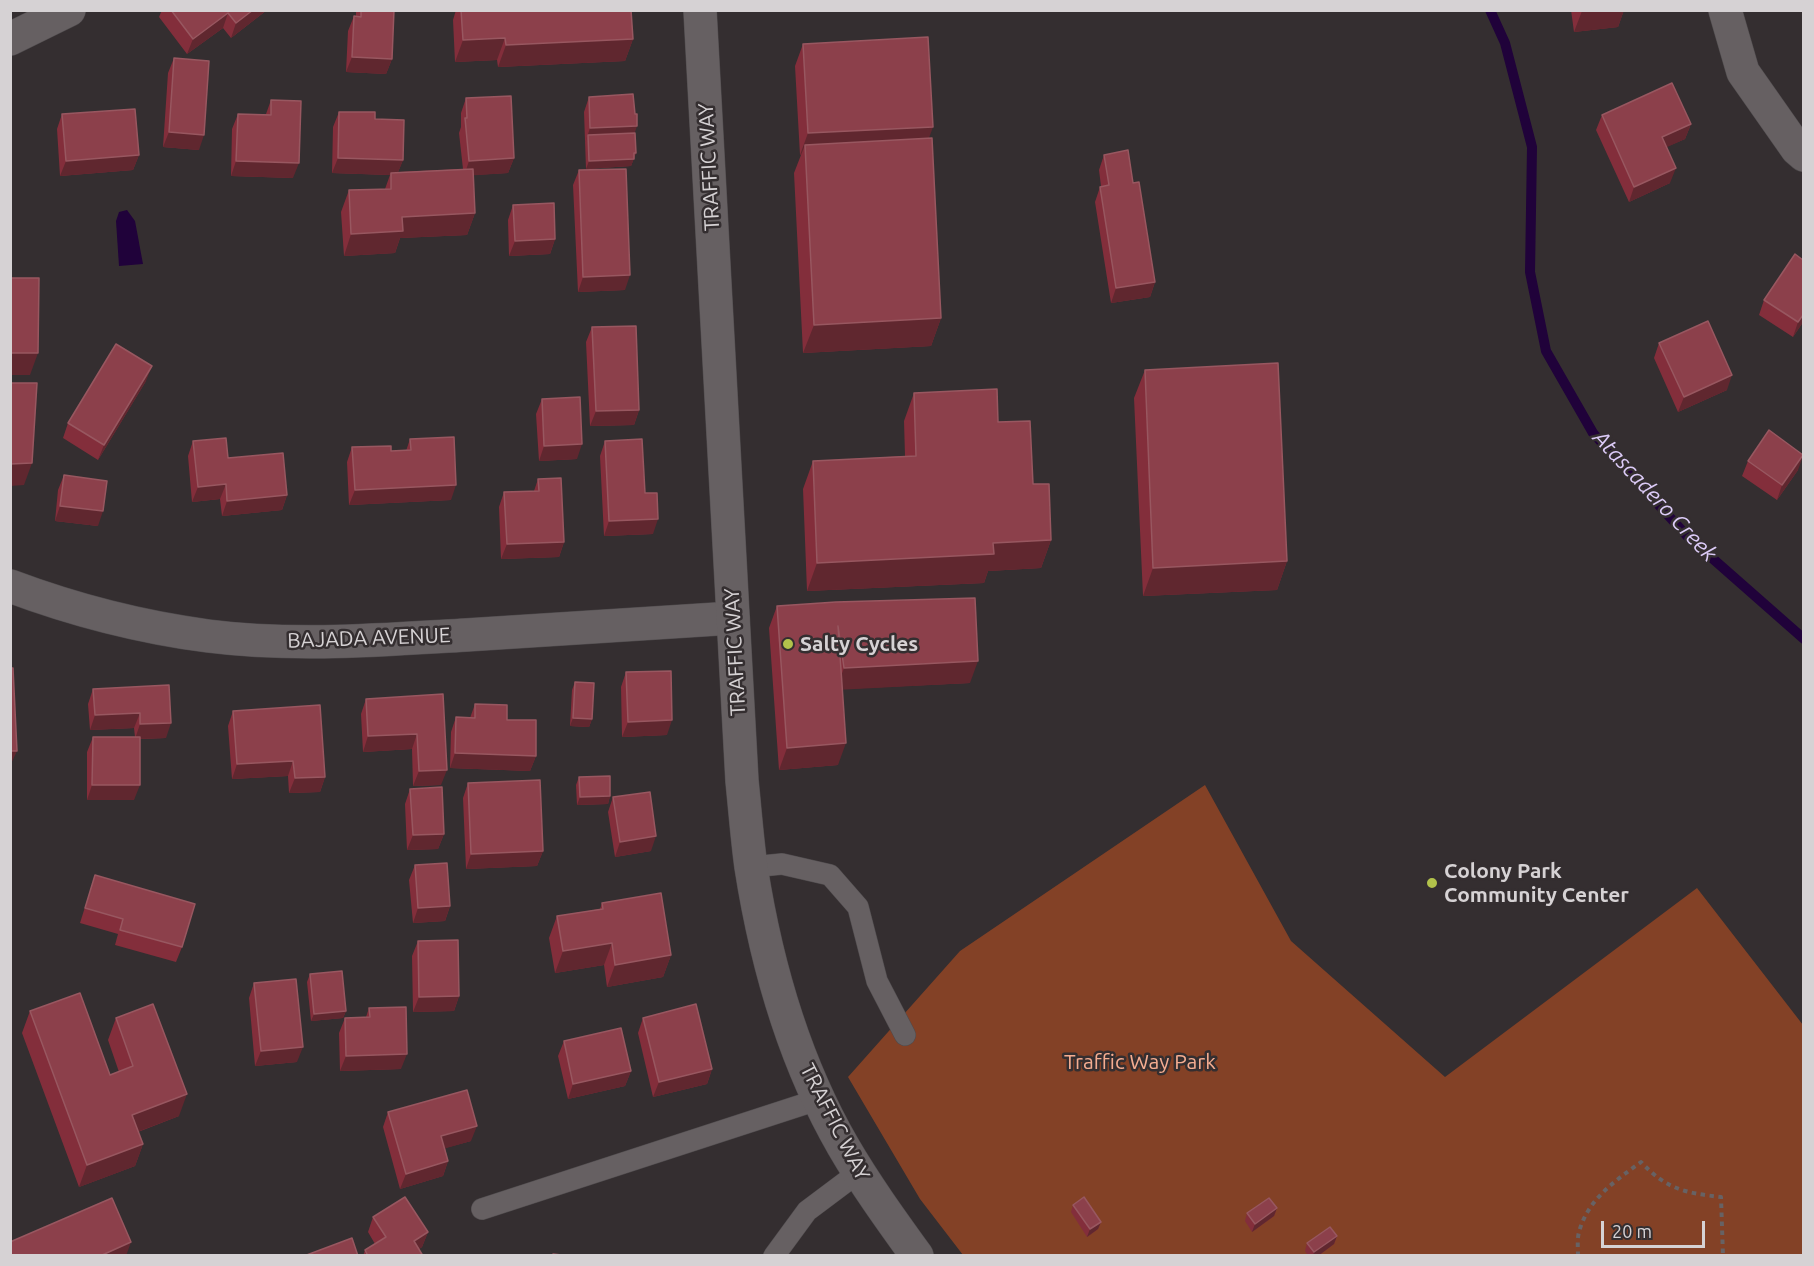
<!DOCTYPE html>
<html>
<head>
<meta charset="utf-8">
<style>
	body { margin:0 }
	#map { position:relative; width:1814px; height:1266px; overflow:hidden; background:#342e30; font-family:Ubuntu,sans-serif }
	canvas { display:block }
	.frame { position:absolute; inset:0; border:12px solid #d6d2d4; pointer-events:none }
	.scale { position:absolute; left:1601px; top:1221px; width:104px; height:27px; box-sizing:border-box; border:3px solid #d6d2d4; border-top:0; padding-left:8px; font-size:18px; line-height:21px; white-space:nowrap; color:#d6d2d4; -webkit-text-stroke:4px #342e30; paint-order:stroke }
</style>
</head>
<body>
<div id="map">
<canvas width="1814" height="1266"></canvas>
<div class="frame"></div>
<div class="scale">20 m</div>
</div>
<script>
const ctx = document.querySelector('canvas').getContext('2d');
ctx.lineJoin = 'round';
function fill(path, color) {
  ctx.fillStyle = color;
  ctx.fill(path, 'evenodd');
}
function strokePath(path, color, width, dash) {
  ctx.strokeStyle = color;
  ctx.lineWidth = width;
  ctx.lineCap = dash ? 'butt' : 'round';
  ctx.setLineDash(dash || []);
  ctx.stroke(path);
}
function write(font, color, halo, rows, align = 'center') {
  ctx.font = font + ' Ubuntu,sans-serif';
  ctx.lineWidth = 5;
  ctx.setLineDash([]);
  ctx.textBaseline = 'middle';
  ctx.strokeStyle = halo;
  ctx.fillStyle = color;
  for (const [text, x, y, turn = 0] of rows) {
    ctx.save();
    ctx.translate(x, y);
    ctx.rotate((+turn || 0) * Math.PI / 180);
    ctx.textAlign = isNaN(turn) ? turn : align;
    if (halo) ctx.strokeText(text, 0, 0);
    ctx.fillText(text, 0, 0);
    ctx.restore();
  }
}
fill(new Path2D(`
	M1205,785l86,156 154,136 252,-189 106,137v230h-840l-43,-56 -72,-122 112,-126z`), '#834126');
fill(new Path2D(`
	M127,210l8,11 8,43 -24,2 -3,-45 3,-9z`), '#20023a');
strokePath(new Path2D(`
	M1490,10l15,33 27,104 -2,125 16,79 47,82 94,103 117,103`), '#20023a', 10);
const service = new Path2D(`
	M751,867l31,-3 48,11 28,32 19,74 28,54
	M482,1209l338,-110
	M774,1256l33,-45 52,-39`);
const minor = new Path2D(`
	M1725,10l18,62 54,77 7,6
	M10,39l59,-29
	M10,586c64,24 130,41 198,50 86,11 172,4 258,-1 89,-6 178,-11 267,-17`);
const tertiary = new Path2D(`
	M700,10l42,771c3,29 5,57 9,86 15,96 43,194 92,279 22,38 48,74 74,110`);
strokePath(service, '#4f4b4d', 22);
strokePath(minor, '#4f4b4d', 34);
strokePath(tertiary, '#4f4b4d', 34);
strokePath(new Path2D(`
	M1578,1256c0,-8 -1,-17 1,-24 9,-33 36,-51 62,-70 25,27 44,31 80,35l2,59`), '#676264', 4, [4.5, 4.5]);
strokePath(service, '#666062', 21);
strokePath(minor, '#666062', 33);
strokePath(tertiary, '#666062', 33);
fill(new Path2D(`
	M162,10h105l-36,28 -8,-10 -36,26 -28,-37z
	M356,10h38l-2,49 -6,15 -40,-2 2,-41 6,-15h2z
	M456,10h175l2,29 -8,22 -127,6 -1,-7 -42,2 -2,-42z
	M1571,10h53l-6,17 -44,5z
	M803,44l126,94 12,180 -10,28 -128,7 -9,-180 7,-18h-1l-5,-89z
	M174,58l25,92 -36,-3 5,-74z
	M589,97l46,36 1,20 -5,13 -45,3 -2,-57z
	M466,98l48,60 -6,15 -35,2 2,38 -8,22 -67,3 -5,15 -51,3 -3,-44 8,-22 36,-1 5,-14 -58,-2 1,-46 6,-15 36,7 28,41 -5,12 65,-3 -4,-36 2,-6v-14z
	M271,100l22,78 -62,-2 1,-47 6,-15h28z
	M62,114l77,41 -6,15 -73,6 -3,-47z
	M1602,115l89,9 -6,15 -19,8 4,36 -41,19 -33,-72z
	M1104,155l29,28 22,99 -5,15 -39,6 -16,-101 5,-15 1,-1 -2,-16z
	M579,170l46,120 -47,2 -5,-107z
	M513,205l42,34 -5,15 -41,2 -1,-36z
	M1764,300l39,22 -10,15 -34,-22z
	M592,327l47,83 -5,15 -44,1 -4,-84z
	M1659,343l68,47 -49,22 -24,-54z
	M1145,370l142,191 -10,29 -134,6 -9,-198z
	M146,381l-48,79 -35,-22 5,-15z
	M914,393l84,29 35,62 18,56 -10,28 -53,3 -4,12 -177,8 -4,-102 10,-28 92,-5 -1,-35z
	M542,399l35,60 -38,2 -3,-47z
	M410,439l41,61 -102,5 -2,-43 5,-15 39,4h15z
	M193,441l35,17 59,37 -5,15 -60,6 -2,-17 -28,3 -4,-46z
	M605,441l40,52 8,41 -49,2 -4,-80z
	M1748,461l50,9 -21,30 -35,-24z
	M64,475l34,51 -43,-5 3,-31z
	M538,479l26,63 -5,15 -58,2 -2,-52 5,-15 30,-1z
	M777,606l193,77 -127,6 -5,76 -59,5 -10,-142z
	M626,672l41,63 -45,2 -1,-50z
	M575,682l17,37 -3,8 -19,-1 2,-36z
	M169,685l-3,53 -26,1 -6,61h-47v-48l6,-15h42l-1,-9 -44,2 -2,-26 5,-15z
	M443,694l-2,91 -28,1 -1,-37 -49,3 -2,-38 5,-15z
	M475,704l32,16 29,36 -6,15 -80,-3 1,-36 5,-15 14,1z
	M233,711l92,66 -5,15 -31,1 -1,-17 -56,3 -4,-53z
	M579,777l31,19 -2,8 -31,1 -1,-20z
	M468,783l75,68 -6,15 -71,3 -3,-71z
	M410,789l34,45 -6,15 -31,1 -2,-46z
	M613,797l38,54 -36,6 -7,-45z
	M415,865l35,41 -5,15 -32,2 -4,-43z
	M95,875l87,72 -6,15 -61,-17 3,-11 -38,-11z
	M602,903l69,52 -8,22 -56,10 -3,-22 -49,8 -6,-35 8,-22 43,-7z
	M418,941l41,55 -5,15 -41,1 -1,-56z
	M310,974l36,37 -3,7 -32,3 -4,-39z
	M254,983l43,79 -42,4 -6,-68z
	M369,1008l32,61 -61,2 -1,-38 6,-15 21,-1z
	M30,1011l80,64 9,-3 -11,-32 8,-22 63,98 -41,16 5,12 -8,22 -56,21 -57,-154z
	M643,1018l69,51 -5,15 -54,13 -15,-64z
	M564,1041l67,30 -6,15 -57,13 -10,-43z
	M388,1112l83,29 -26,7 3,13 -5,15 -43,13 -17,-62z
	M1073,1205l28,17 -3,7 -11,8 -16,-25z
	M1277,1208l-3,8 -22,16 -7,-11 2,-8z
	M373,1217l55,15 -6,15 -3,2 4,7h-60l2,-6 10,-6 -7,-12z
	M1337,1236l-3,8 -16,12h-10l-3,-5 2,-8z`), '#832e3b');
fill(new Path2D(`
	M253,10h14l-36,28 5,-15z
	M1624,10l-6,17 -44,5 8,-21z
	M228,13l-5,15 -36,26 6,-15z
	M505,38l-8,22 -42,2 8,-22z
	M633,39l-8,22 -127,6 8,-22z
	M352,57l40,2 -6,15 -40,-2z
	M1691,124l-6,15 -29,13 6,-15z
	M637,126l-5,15 -44,-6 -3,8 5,-15z
	M933,127l-8,22 -120,-4 -4,10h-1l8,-22z
	M169,132l35,3 -5,15 -36,-3z
	M636,153l-5,13 -45,3 3,-8z
	M139,155l-6,15 -73,6 6,-15z
	M338,158l65,2 -6,15 -6,-2 -1,2 -58,-2z
	M514,158l-6,15 -44,3 5,-15z
	M236,161l63,2 -6,15 -62,-2z
	M1676,168l-6,15 -41,19 5,-15z
	M475,213l-8,22 -67,3 -5,15 -51,3 7,-22 51,-17z
	M555,239l-5,15 -41,2 6,-15z
	M630,275l-5,15 -47,2 5,-15z
	M1155,282l-5,15 -39,6 5,-15z
	M1803,315v7l-10,15 5,-15z
	M941,318l-10,28 -128,7 11,-28z
	M10,353h28l-8,22h-20z
	M152,366l-6,15 -48,79 6,-15z
	M1732,375l-5,15 -49,22 6,-15z
	M639,410l-5,15 -44,1 6,-15z
	M582,444l-5,15 -38,2 5,-15z
	M1803,456l-5,14 -21,30 5,-15z
	M32,463l-8,22 -14,1v-22z
	M226,484l-6,15 -28,3 6,-15z
	M456,485l-5,15 -102,5 6,-15z
	M287,495l-5,15 -60,6 5,-15z
	M60,506l43,5 -5,15 -43,-5z
	M658,519l-5,15 -49,2 5,-15z
	M1051,540l-10,28 -53,3 -4,12 -177,8 10,-28 176,-20z
	M564,542l-5,15 -58,2 6,-15z
	M1287,561l-10,29 -134,6 10,-28z
	M978,661l-8,22 -134,7 8,-22z
	M140,713l-6,15 -44,2 5,-15z
	M573,718l19,1 -3,8 -19,-1z
	M672,720l-5,15 -45,2 6,-15z
	M171,723l-5,15 -31,1 5,-15z
	M417,734l-5,15 -49,3 5,-16z
	M846,743l-8,22 -59,5 8,-22z
	M10,751h7l-7,15z
	M455,753l81,3 -6,15 -80,-3z
	M293,761l-5,15 -56,3 5,-15z
	M447,770l-6,15 -28,1 6,-15z
	M325,777l-5,15 -31,1 6,-15z
	M92,785h48l-6,15h-47z
	M610,796l-2,8 -31,1 3,-8z
	M444,834l-6,15 -31,1 6,-15z
	M656,836l-5,15 -36,6 5,-15z
	M543,851l-6,15 -71,3 5,-15z
	M450,906l-5,15 -32,2 5,-15z
	M612,943l-8,22 -49,8 8,-22z
	M671,955l-8,22 -56,10 8,-22z
	M459,996l-5,15 -41,1 6,-15z
	M346,1011l-3,7 -32,3 3,-7z
	M303,1047l-6,15 -42,4 6,-15z
	M407,1054l-6,15 -61,2 6,-15z
	M712,1069l-5,15 -54,13 6,-15z
	M631,1071l-6,15 -57,13 5,-15z
	M187,1094l-8,22 -55,21 8,-22z
	M477,1126l-6,15 -35,10 5,-15z
	M143,1144l-8,22 -56,21 8,-22z
	M448,1161l-5,15 -43,13 6,-15z
	M1277,1208l-3,8 -22,16 3,-8z
	M1101,1222l-3,7 -11,8 3,-8z
	M428,1232l-6,15 -13,9 5,-15z
	M1337,1236l-3,8 -16,12h-5l1,-4z
	M131,1242l-5,14h-26z`), '#60272f');
const building = new Path2D(`
	M171,10h82l-17,13 -8,-10 -35,26z
	M361,10h33l-2,49 -40,-2 2,-41 7,1z
	M461,10h170l2,29 -127,6 -1,-7 -42,2z
	M928,37l5,90 -125,6 -5,-89z
	M174,58l35,3 -5,74 -35,-3z
	M1672,83l19,41 -29,13 14,31 -42,19 -32,-72z
	M633,94l2,20h2v12l-47,2 -1,-31z
	M511,96l3,62 -45,3 -4,-43h2l-1,-20z
	M271,100l30,1 -2,62 -63,-2 2,-47 33,1z
	M135,109l4,46 -73,6 -4,-47z
	M339,112h36v7l29,1 -1,40 -65,-2z
	M635,133l1,20h-2v6l-45,2 -1,-26z
	M932,138l9,180 -127,7 -9,-180z
	M1128,150l5,33 6,-1 16,100 -39,6 -16,-101 9,-2 -5,-30z
	M473,169l2,44 -73,4 1,14 -52,3 -2,-44 42,-1v-16z
	M626,169l4,106 -47,2 -4,-107z
	M554,203l1,36 -40,2 -2,-36z
	M1795,254l8,6v55l-5,7 -34,-22z
	M10,278h29l-1,75h-28z
	M1708,321l24,54 -48,22 -25,-54z
	M636,326l3,84 -43,1 -4,-84z
	M116,344l36,22 -48,79 -36,-22z
	M1278,363l9,198 -134,7 -8,-198z
	M10,383h27l-5,80 -22,1z
	M997,389l1,33 32,-1 3,63h16l2,56 -58,3 1,11 -177,9 -4,-102 103,-5 -2,-63z
	M580,397l2,47 -38,2 -2,-47z
	M1769,430l34,25 -21,30 -34,-24z
	M454,437l2,48 -101,5 -3,-43 39,-1v5l20,-1 -1,-11z
	M226,438l2,20 55,-5 4,42 -60,6 -1,-17 -28,3 -5,-46z
	M642,439l3,54h12l1,26 -49,2 -4,-80z
	M64,475l43,6 -4,30 -43,-5z
	M561,478l3,64 -57,2 -3,-52 35,-1 -1,-12z
	M975,598l3,63 -134,7 -6,-42 8,117 -59,5 -10,-142 59,-4z
	M10,668h3l4,83h-7z
	M671,671l1,49 -44,2 -2,-50z
	M575,682l19,1 -2,36 -19,-1z
	M169,685l2,38 -31,1v-11l-45,2 -2,-26z
	M443,694l4,76 -28,1 -2,-37 -49,2 -2,-37z
	M475,704l32,1v15h29v36l-81,-3 1,-36 19,1z
	M320,705l5,72 -30,1 -2,-17 -56,3 -4,-53z
	M93,737h47v48h-48z
	M610,776v20l-30,1 -1,-20z
	M540,780l3,71 -72,3 -3,-71z
	M442,787l2,47 -31,1 -3,-46z
	M650,792l6,44 -36,6 -7,-45z
	M447,863l3,43 -32,2 -3,-43z
	M95,875l100,29 -13,43 -62,-17 3,-11 -38,-11z
	M661,893l10,62 -56,10 -3,-22 -49,8 -6,-35 46,-7 -1,-6z
	M458,940l1,56 -40,1 -1,-56z
	M342,971l4,40 -32,3 -4,-40z
	M296,979l7,68 -42,4 -7,-68z
	M80,993l30,82 23,-9 -17,-48 37,-14 34,90 -55,21 11,29 -56,21 -57,-154z
	M696,1004l16,65 -53,13 -16,-64z
	M406,1007l1,47 -61,2 -1,-38 25,-1 -1,-9z
	M621,1028l10,43 -58,13 -9,-43z
	M467,1090l10,36 -36,10 7,25 -42,13 -18,-62z
	M405,1197l23,35 -14,9 9,15h-55l-3,-6 21,-13 -13,-20z
	M1084,1197l17,25 -11,7 -17,-24z
	M112,1198l19,44 -31,14h-90v-14z
	M1269,1198l8,10 -22,16 -8,-11z
	M1330,1227l7,9 -23,16 -7,-9z
	M352,1238l6,18h-54z
	M553,1254l17,2h-17z`);
fill(building, '#8c404b');
strokePath(building, '#985760', 1.5);
for (const [x, y, r, color] of [
	[788,644,6,"#b2c24b"],
	[1432,883,6,"#b2c24b"]
]) {
  const dot = new Path2D();
  dot.arc(x, y, r, 0, 2 * Math.PI);
  ctx.fillStyle = color;
  ctx.fill(dot);
  strokePath(dot, '#342e30', 2);
}
write('21px', '#d6d2d4', '#342e30', [
	["TRAFFIC WAY",709,167,-93],
	["BAJADA AVENUE",369,638,-2],
	["TRAFFIC WAY",735,652,-93],
	["TRAFFIC WAY",835,1122,63]
]);
write('bold 21px', '#d6d2d4', '#342e30', [
	["Salty Cycles",800,644],
	["Colony Park",1444,871],
	["Community Center",1444,895]
], 'left');
write('21px', '#f5ad91', '#342e30', [
	["Traffic Way Park",1140,1062]
]);
write('italic 22px', '#dccbf7', '#342e30', [
	["Atascadero Creek",1655,496,47]
]);
</script>
</body>
</html>
